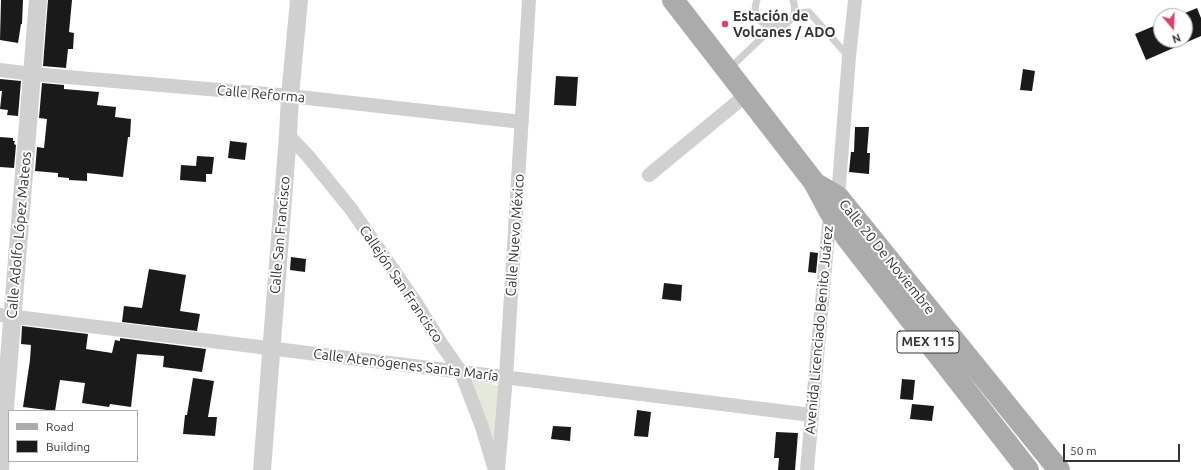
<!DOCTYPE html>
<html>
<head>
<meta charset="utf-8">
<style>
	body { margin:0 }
	#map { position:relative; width:1201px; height:470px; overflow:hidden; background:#fff; font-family:Ubuntu,sans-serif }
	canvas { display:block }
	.legend { position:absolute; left:8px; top:410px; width:130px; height:52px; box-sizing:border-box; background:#fff; border:1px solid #adadad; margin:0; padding:5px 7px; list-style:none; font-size:12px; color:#333 }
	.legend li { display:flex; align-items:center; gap:8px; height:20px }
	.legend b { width:20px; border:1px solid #adadad }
	.north { position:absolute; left:1153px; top:8px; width:40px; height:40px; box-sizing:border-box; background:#fff; border:1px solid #adadad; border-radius:50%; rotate:161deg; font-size:11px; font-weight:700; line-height:16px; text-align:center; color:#333 }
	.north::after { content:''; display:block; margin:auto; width:14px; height:18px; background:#de4169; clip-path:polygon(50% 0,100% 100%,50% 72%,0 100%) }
	.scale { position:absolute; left:1063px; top:444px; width:117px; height:18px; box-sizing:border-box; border:2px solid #333; border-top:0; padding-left:5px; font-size:12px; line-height:14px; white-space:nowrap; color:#333; -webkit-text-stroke:3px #fff; paint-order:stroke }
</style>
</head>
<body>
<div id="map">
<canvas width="1201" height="470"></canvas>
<ul class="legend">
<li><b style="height:5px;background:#ababab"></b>Road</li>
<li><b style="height:11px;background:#1a1a1a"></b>Building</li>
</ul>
<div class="north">N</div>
<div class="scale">50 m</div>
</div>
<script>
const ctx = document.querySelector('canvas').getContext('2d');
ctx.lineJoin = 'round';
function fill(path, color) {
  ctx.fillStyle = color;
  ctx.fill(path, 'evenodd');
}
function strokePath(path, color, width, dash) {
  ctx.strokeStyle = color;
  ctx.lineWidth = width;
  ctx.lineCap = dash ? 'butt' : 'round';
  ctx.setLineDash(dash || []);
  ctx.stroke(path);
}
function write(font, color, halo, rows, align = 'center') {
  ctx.font = font + ' Ubuntu,sans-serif';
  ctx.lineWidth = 4;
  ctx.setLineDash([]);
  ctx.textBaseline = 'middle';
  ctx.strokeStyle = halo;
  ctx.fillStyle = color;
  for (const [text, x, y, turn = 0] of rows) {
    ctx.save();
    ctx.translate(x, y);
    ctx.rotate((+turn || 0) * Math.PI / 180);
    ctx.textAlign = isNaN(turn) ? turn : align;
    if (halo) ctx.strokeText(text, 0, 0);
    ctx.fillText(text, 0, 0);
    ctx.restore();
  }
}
fill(new Path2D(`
	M468,379l33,7 -4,80z`), '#e5e9dc');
fill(new Path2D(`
	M1,0h22l-1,24h-1l-3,19 -18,-3z
	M48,0h24l-3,32 5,1 -1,16h-5l-2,19 -23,-2z
	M1197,8l4,10v18l-55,24 -11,-26 26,-11v17h24v-27z
	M1023,69l12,2 -3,20 -12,-1z
	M556,76l22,1 -2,29 -22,-1z
	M0,79l21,2 -3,35 -11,-1 1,-5 -8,-1 2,-18h-2z
	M42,83l22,2v4l35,3 -2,13 19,2 -1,10 16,2 -1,18h-2l-5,40 -36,-4v8l-18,-1v-2l-11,-1v-4l-23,-2 2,-24 7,1 3,-29 -8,-1z
	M855,127h14l-2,26h3l-1,21 -20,-2 2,-20h3z
	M0,137l13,1v3h2l-1,3 2,1 -2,23 -14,-1z
	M230,141l17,2 -2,17 -17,-2z
	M197,156l17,1 -2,17h-6v8l-26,-2 1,-15 15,1z
	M810,252l8,1 -2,20 -8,-1z
	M291,257l15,2 -1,13 -15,-2z
	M149,269l37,6 -6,36 20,3 -3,17 -75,-9 2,-16 18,2z
	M664,283l18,2 -1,16 -19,-2z
	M22,326l66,8 -2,15 26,4 3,-13 5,1v-3l86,11 -4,23 -39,-5 1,-11 -27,-2 -6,53 -21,-3 -1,3 -27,-4 3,-20 -25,-3 -5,31 -32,-4 7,-47 1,-15 -10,-1z
	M193,378l21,3 -6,36h9l-2,19 -32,-2 2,-19h2z
	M902,379l13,1 -2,20 -13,-1z
	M912,404l22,2 -2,15 -22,-2z
	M637,410l14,2 -3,25 -14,-1z
	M553,426l18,1 -1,14 -19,-2z
	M776,432l22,1 -3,37h-17l1,-12h-5z`), '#1a1a1a');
strokePath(new Path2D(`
	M757,0c-13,34 48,36 36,0
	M794,13l15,-1 39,44
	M730,68l43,-41`), '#d0d0d0', 7);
strokePath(new Path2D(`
	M0,70l32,4 258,22 232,26
	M288,135l20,21 43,53 65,94 26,42 19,27 21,55 13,43
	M649,175l97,-80
	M0,315l811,100
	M498,470l8,-93 23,-377
	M807,470l23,-258 8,-15 11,-140 6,-57`), '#d0d0d0', 14);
strokePath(new Path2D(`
	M0,470l38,-470
	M262,470l26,-335 2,-39 9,-96`), '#d0d0d0', 18);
strokePath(new Path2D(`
	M673,0l141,182 16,30 17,26 181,232
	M816,184l22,13 221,273`), '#ababab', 22);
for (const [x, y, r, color] of [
	[725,24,4,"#de4169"]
]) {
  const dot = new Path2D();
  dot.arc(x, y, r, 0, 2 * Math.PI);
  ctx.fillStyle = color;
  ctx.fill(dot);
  strokePath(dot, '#fff', 1.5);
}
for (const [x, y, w] of [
	[928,342,62]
]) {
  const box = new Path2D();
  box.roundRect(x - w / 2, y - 11, w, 22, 3);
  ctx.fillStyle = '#fff';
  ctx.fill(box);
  strokePath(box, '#333', 1);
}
write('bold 13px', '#333', null, [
	["MEX 115",928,342]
]);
write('bold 14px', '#333', '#fff', [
	["Estación de",733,16],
	["Volcanes / ADO",733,32]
], 'left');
write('14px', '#333', '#fff', [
	["Calle Reforma",261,94,5],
	["Calle Adolfo López Mateos",19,235,-85],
	["Calle San Francisco",280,235,-85],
	["Calle Nuevo México",515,235,-86],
	["Calle 20 De Noviembre",887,257,51],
	["Callejón San Francisco",401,284,56],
	["Avenida Licenciado Benito Juárez",819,330,-85],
	["Calle Atenógenes Santa María",406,365,7]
]);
</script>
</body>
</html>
